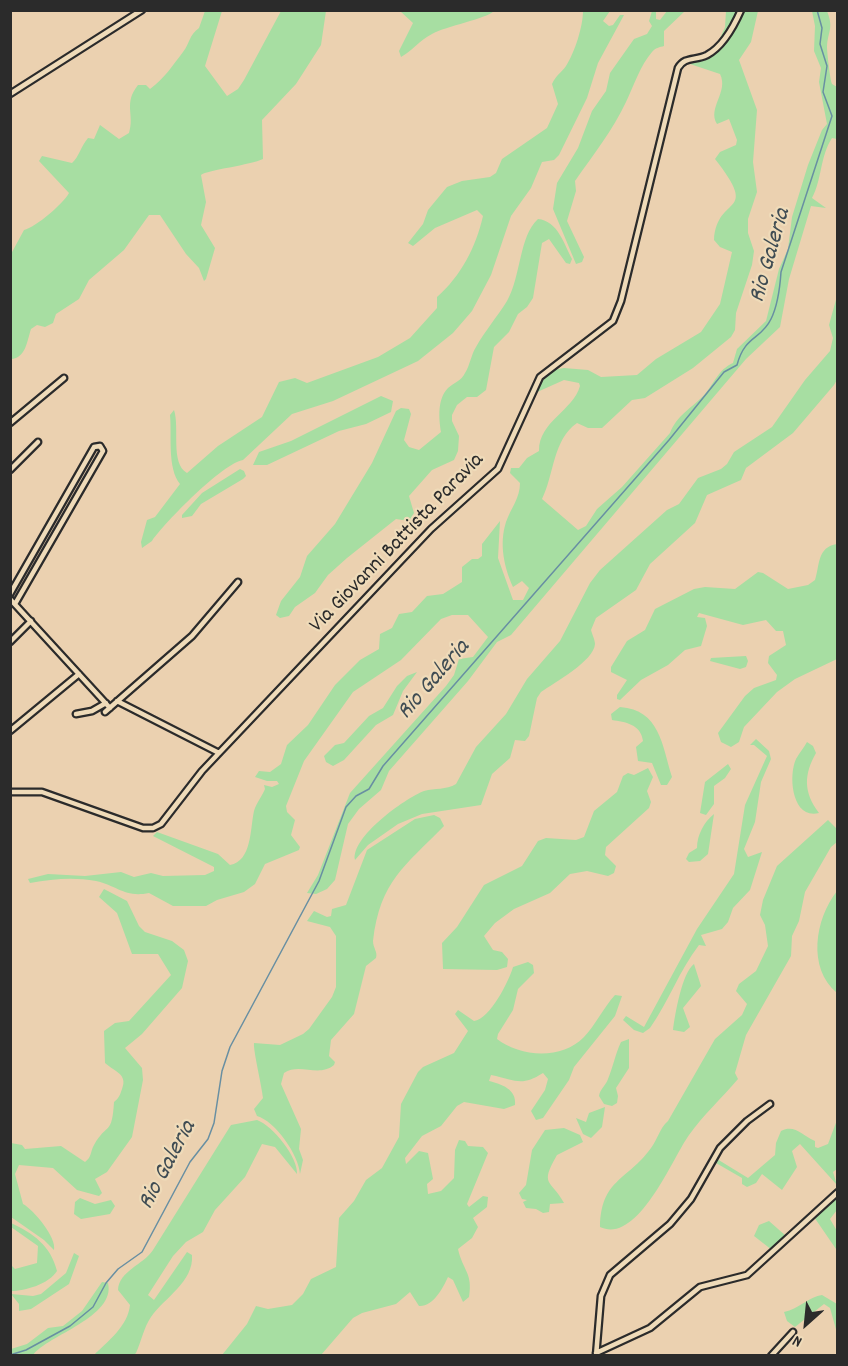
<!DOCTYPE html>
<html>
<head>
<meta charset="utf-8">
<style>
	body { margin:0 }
	#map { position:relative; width:848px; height:1366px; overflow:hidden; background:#ebd1b0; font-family:Dekko,sans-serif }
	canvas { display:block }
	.frame { position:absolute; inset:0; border:12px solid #2b2b2b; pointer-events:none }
	.north { position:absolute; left:776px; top:1294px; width:60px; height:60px; -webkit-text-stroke:4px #efdbb9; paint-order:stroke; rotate:207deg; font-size:16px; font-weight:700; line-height:24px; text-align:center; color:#2b2b2b }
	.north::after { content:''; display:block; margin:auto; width:21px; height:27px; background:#2b2b2b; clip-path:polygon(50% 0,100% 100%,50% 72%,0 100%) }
</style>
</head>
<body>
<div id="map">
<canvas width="848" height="1366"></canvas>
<div class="frame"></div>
<div class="north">N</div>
</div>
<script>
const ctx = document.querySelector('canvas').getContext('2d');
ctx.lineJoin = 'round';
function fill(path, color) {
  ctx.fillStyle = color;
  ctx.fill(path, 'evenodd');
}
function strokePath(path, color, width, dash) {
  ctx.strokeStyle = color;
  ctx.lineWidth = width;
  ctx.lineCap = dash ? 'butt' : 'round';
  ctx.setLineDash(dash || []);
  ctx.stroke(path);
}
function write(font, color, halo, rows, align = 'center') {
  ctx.font = font + ' Dekko,sans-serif';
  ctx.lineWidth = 4.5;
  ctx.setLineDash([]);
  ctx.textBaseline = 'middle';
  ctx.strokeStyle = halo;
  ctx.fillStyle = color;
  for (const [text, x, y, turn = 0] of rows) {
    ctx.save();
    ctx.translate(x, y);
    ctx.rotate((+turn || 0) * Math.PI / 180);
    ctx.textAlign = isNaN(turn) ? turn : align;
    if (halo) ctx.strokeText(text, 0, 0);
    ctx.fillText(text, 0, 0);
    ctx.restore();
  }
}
fill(new Path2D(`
	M205,11h17l-17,55 22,30 11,-7 6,-9 37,-69h45l-5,34 -25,39 -34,36 1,39c-12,6 -56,11 -62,16l5,27 -5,23 14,23 -9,31 -2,2 -5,-13 -13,-14 -26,-39h-11l-25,35 -35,30 -10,19 -23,15 -3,9 -8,4 -8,-2 -6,4c-4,12 -5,29 -20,30v-105l13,-24c12,-3 39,-26 45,-37l-30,-32 3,-5 30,7c7,-6 9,-17 16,-25l6,1 6,-14 19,14 10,-6c6,-19 -6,-29 9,-48h8l4,4c14,-10 23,-24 33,-37 7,-9 6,-17 16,-24z
	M400,11l94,-1v1c-8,8 -48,15 -62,23 -12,6 -20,17 -31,23l-2,-6 14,-28z
	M583,11h27l-7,10 6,5 4,-1 7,-10h4l-26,48 -11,35 -28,57 -5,5 -12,2 -11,26 -20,28 -20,59 -19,36 -19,22 -35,28 -85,40 -41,13 -49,46c-20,3 -78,62 -91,81l-10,7 -1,-6 6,-22 8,-3 25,-33c-13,-16 -8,-49 -10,-69l4,-5c6,18 -4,53 13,63l31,-27 44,-29 17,-35 16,-4 12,5 71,-26 32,-19 27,-30v-11c24,-21 39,-50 46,-81l-6,-6 -42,18 -22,18 -5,-3 15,-19 5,-14 19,-23 15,-6 28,-4 6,-4 6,-14 45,-31 11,-24 -6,-20c4,-9 9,-11 14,-18 9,-14 17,-40 17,-55z
	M652,11h4v8l4,1 7,-9h18l-21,20v15c-4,1 -9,2 -12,6 -12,14 -18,33 -26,50 -13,28 -33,53 -51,79l1,10 -9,30 17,36 -2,5 -6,2 -23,-55 4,-26 21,-35 14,-37 14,-20 4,-18 24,-34 13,-5 5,-8 -3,-5z
	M726,11h13l-18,28 -1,-1 5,-11z
	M742,11h16l-7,31 -12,18 18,50 -4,52 4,30 -9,27v14l6,18 -2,14 -16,48 -1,17 -4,7 -38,31 -48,30 -13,2 -30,28h-14l-11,-5c-24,16 -23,52 -35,76l36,31 8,-4 11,-17 25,-22 48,-54c6,-17 23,-26 35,-39 10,-12 13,-24 28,-31l4,-14 29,-28 13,-52 9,-20 4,-32 16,-52 14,-35 5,-6 -8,-42 2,-14 -7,-17 1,-25 -3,-15h15c7,18 1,19 0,36 0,5 3,32 5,37l5,3v52l-5,-1c-12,18 -10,42 -20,60l14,10 -15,-2 -22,73 -9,48 -34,32 -235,276 -14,7 -29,39 -79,90 -8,19 -22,19 -11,15 -13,56 -8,9 -11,5 -9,-1 11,-18 32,-82 96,-107 8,-11 5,-16 14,-2 15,-20 -20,-22h-16l-11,4 -40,41 -48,32 -49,69 -18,45 1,6 8,8 -4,15 9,12 -1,3 -34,14 -10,20 -11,8 -27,8 -11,6h-33l-24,-13c-24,5 -31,-7 -53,-12 -23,-4 -43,-2 -66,2l-2,-4 20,-5 37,2 36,-4 13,5 17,-4 12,3 42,-1 9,-4v-4l-61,-31 4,-4 61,22 12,11c22,-4 20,-36 24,-54 2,-7 8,-15 11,-22l-1,-4 8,2 7,-3 -2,-3h-10l-12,-4 4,-6 11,1 11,-8 6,-19 21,-20 27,-40 25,-25 19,-11 1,-15 12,-6 7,-14 13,-2 15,-16 16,-2 19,-12v-15l10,-8h6l4,-3v-12l18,-23 -2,37 15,42h10l6,-12 -7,-7 -9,6c-9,-20 -14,-43 -7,-65 5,-14 14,-24 14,-39l-10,-10 1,-5h8l8,-10 12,-7c0,-30 34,-40 41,-65l-1,-3 -15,-3 -29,13 7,-12 11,-11 11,-2 24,2 13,7 36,-2 19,-16 45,-27 19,-28 12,-52 -12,-5 -6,-7c3,-47 47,-22 1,-81l5,-7 16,-7 1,-5 -8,-21 -12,5c-10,-16 12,-32 3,-50l-30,-10v-4l19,-5 15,-15z
	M538,219c20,2 26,25 34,40l-2,5 -4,-1 -17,-24 -7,4 -9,55 -6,9 -9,7 -9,18 -15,15 -8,43 -9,7h-10l-10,8 -5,10v6l7,15 -1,15 -4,9 -22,10 -23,26 5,17 -5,8 -13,-2 -49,39 -19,17 -13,18 -20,14 -6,9 -9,2 -4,-3 5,-14 19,-24 7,-21 28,-32 37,-61 24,-52 5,-3 8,1 2,5 -7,26 5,7 10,3 22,-18c-2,-13 -4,-33 7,-44 7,-6 13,-7 17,-15 5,-8 6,-18 11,-26 9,-16 21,-30 31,-46 14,-24 12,-65 31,-82z
	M837,296l1,82 -4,7 -41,48 -47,35 -5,12 -34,15 -12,28 -45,41 -14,26 -40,28 -5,12c1,4 4,10 4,14 -1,17 -41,39 -54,48l-4,6 -8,38 -4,5 -10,-1 -5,18 -18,16 -11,31 -59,9 -24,10 -30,21 -13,15c-4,-23 49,-61 69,-69 11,-3 22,-1 32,-7l20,-37 30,-33 21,-35 33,-38 30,-58 10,-13 67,-60 12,-6 19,-26 23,-9 6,-5 7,-12 38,-25 33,-47 25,-29 3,-13 -4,-13z
	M381,396l12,5 -2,11 -25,12 -27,7 -72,34h-14l6,-13 32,-11z
	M240,469l4,2 2,5 -3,3 -42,25 -9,12 -10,2v-3l20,-22z
	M837,544v115l-42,20 -18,13 -33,35 -5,15 -8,5 -10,-5 -3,-9 27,-37 9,-8 22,-8 1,-5 -9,-12 1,-7 17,-11 -3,-14h-7l-10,-11 -23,5 -44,-12 -2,4 8,1 2,8 -6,20 -16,4 -17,15 -27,15 -21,20 -3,-1v-4l10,-15 -16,-8v-5l16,-26 18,-11 10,-21 39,-20 11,-2 30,2 23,-17 5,1 25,16 20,-4 7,-5c5,-15 2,-33 22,-36z
	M746,656l2,5 -2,6 -6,2 -30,-8 1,-3z
	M417,672l-14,19 -10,24 -17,10 -32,35 -11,6 -7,-4 -2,-6 11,-11 9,-2 25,-27 14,-8 14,-22 10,-10z
	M620,707c40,3 42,38 52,70l-5,8h-6l-9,-22 -14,-2 -2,-14 7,-6c-2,-17 -18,-19 -31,-21l-1,-6z
	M756,739l13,12 2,8 -10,23 -6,40 -11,27 4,8 14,-5 -12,38 -17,18 -5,14 -6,7 -21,6 5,11 -7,-1c-20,26 -30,56 -49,83l-7,5 -9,-3 -11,-10 3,-4 18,11 53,-98 37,-55 11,-69 22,-49 -13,-11h-4z
	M807,742l6,4 3,7c-12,21 -13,39 3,60 -27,7 -31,-37 -23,-54 3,-6 8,-11 11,-17z
	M728,764l3,5 -6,9 -11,8v18l-8,11 -6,-2 5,-31z
	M648,768l5,9 -6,14 4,11 -2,6 -43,39 -1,8 11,11 -2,7 -6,3 -21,-5 -17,3 -20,19 -36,16 -19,14 -11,13 9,14 9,2 6,7 -1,8 -10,3 -54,-1 -1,-26 15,-16 27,-42 38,-19 16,-25 8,-3 30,2 8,-3 10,-26 23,-19 6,-16 5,-3 6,2z
	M714,814l-6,40 -8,7 -11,1 -3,-3 3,-6 8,-5c0,-13 7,-26 17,-34z
	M434,815l6,3 4,8c-39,40 -64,55 -71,115 0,7 5,11 3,17l-10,8 -12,48 -23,26 -2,16 6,6 -1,3c-16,13 -34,-3 -50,8l-3,11 20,45 -2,20 4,11 -3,14c-1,-19 -25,-53 -43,-58l-3,-7 9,-11c-1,-11 -10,-48 -9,-55l26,2 23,-11 6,-5 23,-32 4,-10v-51l-6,-9 -23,-6 7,-10 13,6 4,-1 1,-7 14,-4 21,-55 48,-31z
	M828,820l9,9v13l-6,5 -26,45 -6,29 -7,15 -1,20 -45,79 -11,38 3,6c-16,19 -35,36 -49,56 -17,24 -51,110 -89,92 1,-48 27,-46 51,-79 7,-9 8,-19 17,-27l47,-82 27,-24 5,-11 -11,-13 3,-7 17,-13 12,-25 -3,-21 -5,-10 3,-15 14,-34z
	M104,889l23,12 12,25 6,6 27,9 12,9 4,11 -6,27 -40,46 -17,14 17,20 1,12 -11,57 -25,35 -12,7 7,14 -3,3 -22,-6 -24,-22 -34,-3 -4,9 8,30c11,6 34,34 31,46l-10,-10 -33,-23v-74l11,2 3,4 36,-3 24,16c7,-5 5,-10 9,-17 13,-23 18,-9 20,-43 5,-4 6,-7 8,-13 6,-15 -7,-17 -17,-26l-1,-32 11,-8 14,-2 42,-46 -13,-21h-26l-15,-41 -18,-16z
	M837,891v102c-30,-25 -22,-74 0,-102z
	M528,962l5,3 1,8 -16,16 -5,21 -15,24 -1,5c23,18 65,21 87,-2 10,-10 20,-30 31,-42l7,1 -7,20 -41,51 -5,13 -26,38 -7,2 -5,-9 14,-21 3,-11 -5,-6c-22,14 -27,7 -52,2l-2,6c12,3 28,8 26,24l-11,4 -40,-7 -7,4 -16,20 -19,10 -17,22 1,6 13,-13 9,2 5,26 -6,5 1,10 13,-3 13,-13 1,-28 4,-10 6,1 3,5 15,1 5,6 -21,51 2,3 14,-11 5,1 -1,10 -14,11 5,9 -6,11 -14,11c5,22 15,24 11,48l-6,5 -10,-22 -5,-3c-5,11 -15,30 -29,29l-9,-14 -14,12 -34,9 -9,5 -32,37h-99l25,-31 9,-18 12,3 24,-4 11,-11 8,-15 25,-12 3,-49 15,-17 12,-21 16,-12 17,-31 2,-33 17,-32 5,-5 31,-14 14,-22 -13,-17 3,-4 16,11c16,-2 35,-40 39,-54z
	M694,964l7,22 -18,22 7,19 -6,5 -11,-2c2,-16 9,-57 21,-66z
	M629,1039v29l-13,20 2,8 -1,7 -5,3 -8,-2 -5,-8c1,-7 7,-11 9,-17 5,-12 7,-24 13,-37z
	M605,1107l-3,20 -11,11 -8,-4 -7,-16 10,4 3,-9z
	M257,1120c16,6 41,37 40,54l-22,-27 -13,-3 -17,33 -30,33 -12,22 -17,10 -13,14 -25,39 6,5 33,-48 5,3c2,27 -28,43 -41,62 -7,10 -10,25 -15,36l-2,2h-40c14,-14 34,-29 36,-50l-12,-15c1,-19 25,-25 35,-40l78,-125z
	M837,1120v49l-4,3 4,13 -37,-41 -8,7 5,16 -15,23 -20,-16 -6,9 -9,4 -5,-3v-6l-26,-15 -2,1 3,-5 31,19 27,-23 1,-12 5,-12c14,-7 21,5 34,10v6l3,1 10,-4z
	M564,1128l16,7 3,7 -26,13c-18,31 -6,24 7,48l-14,1 -1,8 -6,1 -7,-4 -10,-1 -3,-6 4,-2 -5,-1 -3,-6 7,-8 6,-35 13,-20z
	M80,1198l15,6 16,-4 4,6 -5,8 -29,5 -7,-5 1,-12z
	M834,1198h3v12l-7,9 7,12 -1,18 -22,-32z
	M769,1221l17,15 -14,14 -18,-14 5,-11z
	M11,1223c22,10 40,23 46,48 -8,13 -32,20 -46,20v-26l4,4 22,-6 1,-17 -27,-19z
	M74,1253l5,3 -10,28 -38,25 -12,2v-7l-8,-10 22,2 8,-2 25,-21z
	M102,1282l6,1c8,34 -60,52 -75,72h-22v-6l16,-5 21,-16 15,-2 19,-15z
	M822,1295l15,9v29l-7,-25 -6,-4 -29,23 -8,-6 -3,-9c15,-3 26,-16 38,-17z`), '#a7dea2');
strokePath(new Path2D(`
	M10,1355l16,-5 44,-24 23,-19 13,-24 12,-14 24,-17 48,-90 18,-23 6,-16 8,-52 8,-24 89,-166 27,-74 10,-11 13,-7 14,-23 286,-326 55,-68 13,-7c8,-30 24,-25 34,-46 7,-14 9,-32 10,-47l51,-156 -9,-24 4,-26 -7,-22 2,-16 -5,-18`), '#688fa2', 1.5);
const minor = new Path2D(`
	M10,94l132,-84
	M10,423l54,-45
	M10,470l28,-28
	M10,594l84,-147 6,-1 3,5 -88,153
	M10,599l100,109
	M10,642l21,-21
	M117,701l102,52
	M105,712l87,-76 46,-54
	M76,714l16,-3 14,-8
	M10,731l69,-57
	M10,792h32l101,36h10l8,-4 41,-53 229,-242 67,-60 42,-92 73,-56 8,-20 57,-233c7,-12 17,-7 29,-13 15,-8 27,-29 34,-45
	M596,1353l54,-25 50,-41 47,-12 91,-83
	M596,1356l5,-60 9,-21 60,-51 21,-25 29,-51 27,-27 23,-17
	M771,1356l22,-24`);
strokePath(minor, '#2b2b2b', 9);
strokePath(minor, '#efdbb9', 4.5);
write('22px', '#2b2b2b', '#efdbb9', [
	["Via Giovanni Battista Paravia",398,544,-46]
]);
write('italic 24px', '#3f4c53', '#efdbb9', [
	["Rio Galeria",772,256,-74],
	["Rio Galeria",435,681,-49],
	["Rio Galeria",169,1166,-62]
]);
</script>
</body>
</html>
